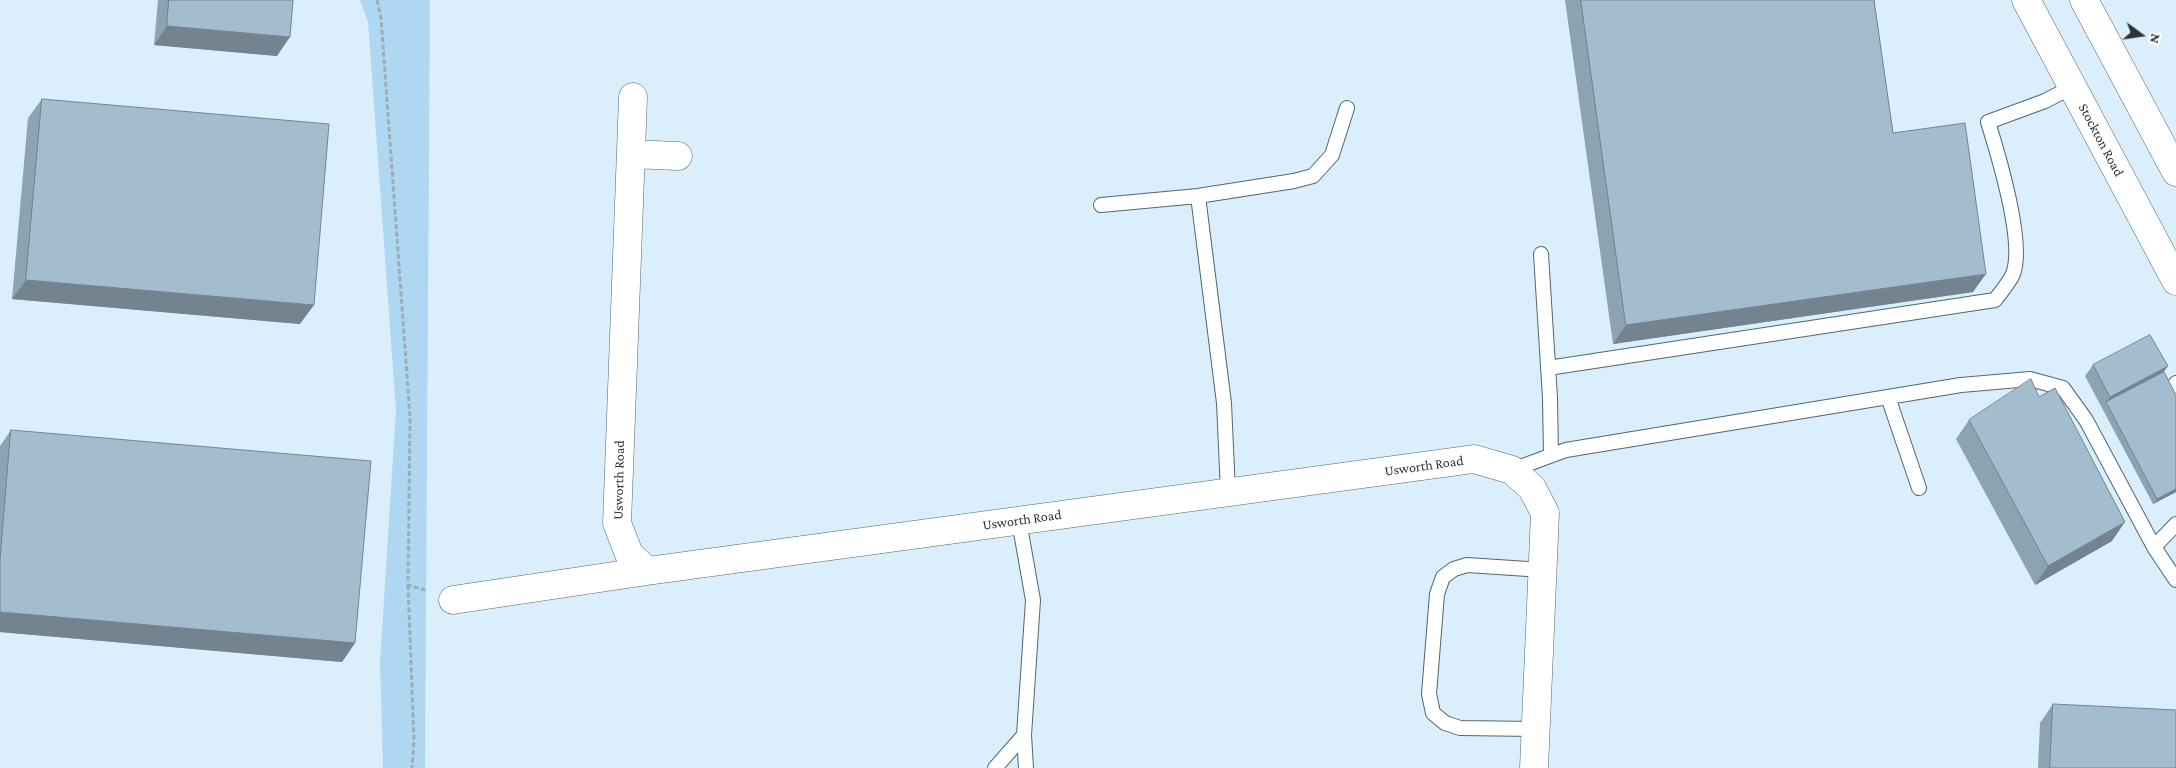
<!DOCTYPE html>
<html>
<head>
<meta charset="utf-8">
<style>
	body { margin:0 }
	#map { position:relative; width:2176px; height:768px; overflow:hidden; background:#daeefc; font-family:"Crimson Pro",serif }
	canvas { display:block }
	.north { position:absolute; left:2116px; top:10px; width:50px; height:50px; -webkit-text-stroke:4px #fff; paint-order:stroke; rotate:104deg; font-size:14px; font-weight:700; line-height:20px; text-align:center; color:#2b343b }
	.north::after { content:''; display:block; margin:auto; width:18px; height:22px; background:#2b343b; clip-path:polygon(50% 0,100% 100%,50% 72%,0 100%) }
</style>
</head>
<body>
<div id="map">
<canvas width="2176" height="768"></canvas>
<div class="north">N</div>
</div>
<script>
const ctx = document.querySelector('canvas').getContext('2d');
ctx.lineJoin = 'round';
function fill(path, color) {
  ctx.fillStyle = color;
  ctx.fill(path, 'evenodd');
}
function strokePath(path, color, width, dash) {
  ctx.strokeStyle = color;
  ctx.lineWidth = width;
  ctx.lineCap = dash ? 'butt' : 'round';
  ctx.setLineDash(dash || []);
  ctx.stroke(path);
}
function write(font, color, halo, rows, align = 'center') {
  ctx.font = font + ' "Crimson Pro",serif';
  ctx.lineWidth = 4;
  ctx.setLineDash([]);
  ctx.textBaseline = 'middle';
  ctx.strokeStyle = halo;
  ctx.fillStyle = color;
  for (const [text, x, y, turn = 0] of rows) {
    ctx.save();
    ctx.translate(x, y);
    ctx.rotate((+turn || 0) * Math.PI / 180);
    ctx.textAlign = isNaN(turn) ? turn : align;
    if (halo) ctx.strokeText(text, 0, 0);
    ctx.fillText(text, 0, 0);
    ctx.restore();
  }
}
fill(new Path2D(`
	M360,0h70l-5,768h-42l-3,-106 16,-252 -28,-388z`), '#b0d7f2');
const service = new Path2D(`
	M1101,205l97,-9
	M1541,254l9,144 1,57
	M1548,368l447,-68c6,-8 14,-17 18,-26 12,-31 -15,-120 -25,-152l57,-21 27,-14
	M2168,393l8,-10
	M1888,397l73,-12 69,-6 33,9 23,32 68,127 22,33
	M1512,470l54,-20 322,-53 31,91
	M1228,492l-4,-89 -26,-207 96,-15 19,-5 19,-21 15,-47
	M2154,547l22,-23
	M1536,729l-76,-1 -15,-5 -12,-10 -4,-19 8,-100 6,-17 11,-8 13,-4 76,5
	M1024,735l2,33
	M995,768l29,-33 9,-135 -14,-79`);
const minor = new Path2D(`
	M633,97l-16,426 12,31 18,17 827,-112 38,11 20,18 13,25 -11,255
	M631,154l47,2
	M453,600l194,-29`);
const trunk = new Path2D(`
	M2026,0l150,281
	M2084,0l92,172`);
strokePath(service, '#506675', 16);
strokePath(minor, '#506675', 29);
strokePath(trunk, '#506675', 29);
strokePath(new Path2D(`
	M377,0l4,18 29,399 -2,168 17,5
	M408,585l6,156 -2,27`), '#9cacb7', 3, [5, 2.5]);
strokePath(service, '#fff', 14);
strokePath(minor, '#fff', 28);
strokePath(trunk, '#fff', 28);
fill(new Path2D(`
	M158,0h135l-16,56 -123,-11z
	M1565,0h309l19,133 80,159 -360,52z
	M42,99l258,225 -288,-25 16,-181z
	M2093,365l71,7 12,23v97l-23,12 -68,-128z
	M1969,420l143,121 -77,44 -79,-146z
	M11,430l344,213 -13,19 -342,-30v-186z
	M2053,704l123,64h-138l2,-45z`), '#8da3b1');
fill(new Path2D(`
	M167,26l123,11 -13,19 -123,-11z
	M1986,274l-13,18 -360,52 13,-19z
	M26,280l288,25 -14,19 -288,-25z
	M2168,366l-8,11 -54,25 4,-5z
	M2176,489v3l-23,12 4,-5z
	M2125,522l-13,19 -77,44 13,-19z
	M0,612l355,31 -13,19 -342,-30z`), '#738490');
const building = new Path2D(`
	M169,0h124l-3,37 -123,-11z
	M1581,0h293l19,133 72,-10 21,151 -360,51z
	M42,99l287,25 -15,181 -288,-25z
	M2150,335l18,31 -58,31 -17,-32z
	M2164,372l12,23v94l-19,10 -51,-97z
	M2031,379l8,18 16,-9 70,134 -77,44 -79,-146z
	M11,430l360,31 -16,182 -355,-31v-52z
	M2053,704l123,6v58h-126z`);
fill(building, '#a4bdce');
strokePath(building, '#738490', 1);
write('14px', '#2b343b', '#fff', [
	["Stockton Road",2101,140,62],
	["Usworth Road",1424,466,-8],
	["Usworth Road",619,480,-89],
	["Usworth Road",1022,520,-8]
]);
</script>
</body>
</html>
